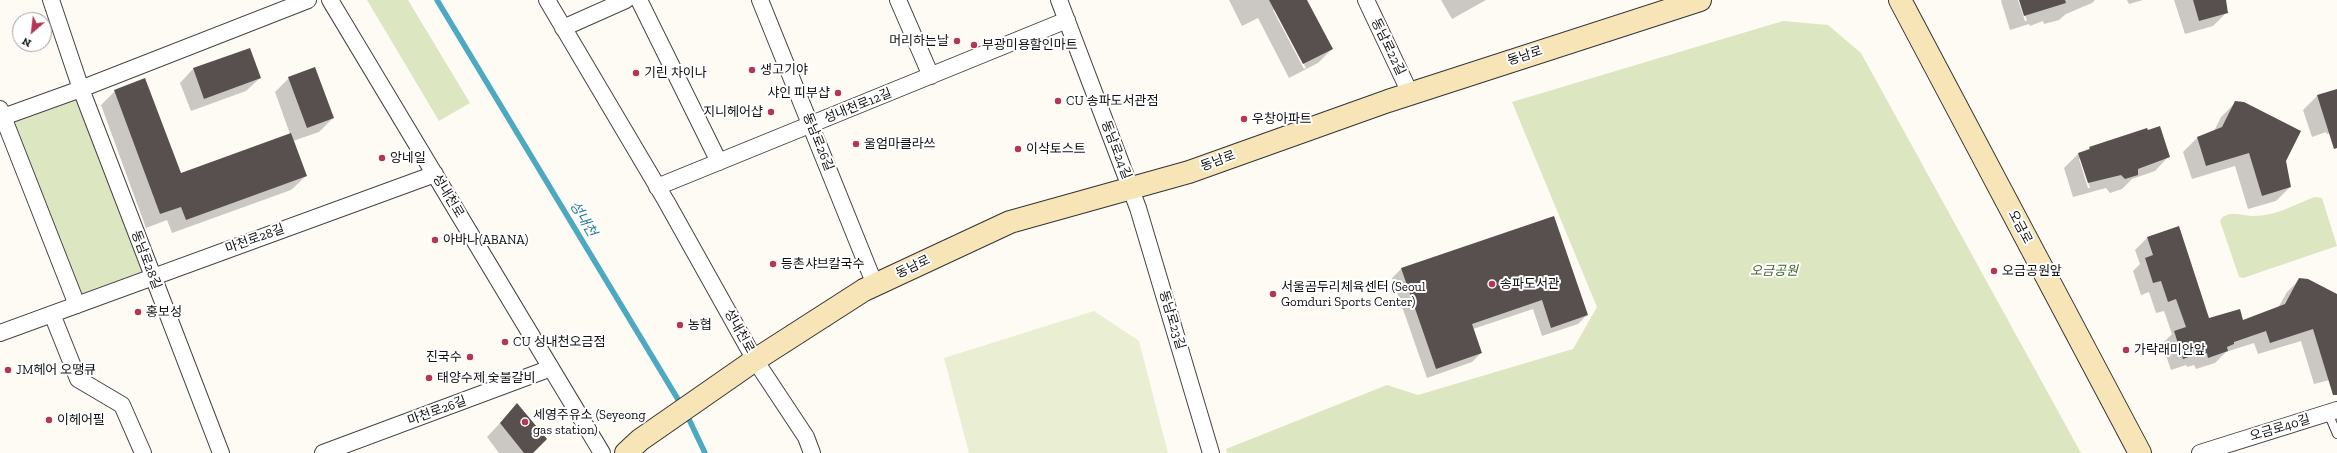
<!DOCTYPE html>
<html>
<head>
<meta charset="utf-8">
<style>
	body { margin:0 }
	#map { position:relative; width:2337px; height:453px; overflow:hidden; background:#fefbf5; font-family:"Zilla Slab",serif }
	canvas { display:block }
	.north { position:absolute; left:12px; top:12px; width:40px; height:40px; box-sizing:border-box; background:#fff; border:1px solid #a0a0a0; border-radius:50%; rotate:208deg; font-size:11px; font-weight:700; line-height:16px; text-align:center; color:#111 }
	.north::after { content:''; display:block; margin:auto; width:14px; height:18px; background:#b43554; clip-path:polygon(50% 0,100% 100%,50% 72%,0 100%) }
</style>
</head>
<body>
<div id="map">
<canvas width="2337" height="453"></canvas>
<div class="north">N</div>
</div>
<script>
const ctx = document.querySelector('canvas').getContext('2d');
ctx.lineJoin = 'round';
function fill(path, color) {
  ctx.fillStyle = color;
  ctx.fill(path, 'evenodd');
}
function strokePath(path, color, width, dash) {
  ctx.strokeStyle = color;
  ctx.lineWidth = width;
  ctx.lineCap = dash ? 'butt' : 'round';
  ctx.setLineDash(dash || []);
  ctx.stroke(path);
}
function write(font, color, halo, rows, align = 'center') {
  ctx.font = font + ' "Zilla Slab","Noto Sans KR",serif';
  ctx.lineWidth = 4;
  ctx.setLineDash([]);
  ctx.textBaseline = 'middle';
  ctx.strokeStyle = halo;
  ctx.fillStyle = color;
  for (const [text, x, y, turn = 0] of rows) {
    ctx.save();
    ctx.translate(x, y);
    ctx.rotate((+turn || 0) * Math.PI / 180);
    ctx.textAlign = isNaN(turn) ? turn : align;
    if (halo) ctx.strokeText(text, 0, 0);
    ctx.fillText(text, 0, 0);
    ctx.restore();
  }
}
fill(new Path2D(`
	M367,0h41l62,103 -31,18z
	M1783,21l45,4 33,28 220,400h-854l-1,-4 161,-64 31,10 155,-46 24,-42 -85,-205z
	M78,90l69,184 -67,23 -72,-181z
	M2315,197l7,1 15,48 -94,32 -4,-1 -19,-56c5,-12 24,-5 34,-5 26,-1 38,-11 61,-19z`), '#dce6c1');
fill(new Path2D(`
	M1094,311l45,30 29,112h-199l-25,-95z`), '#eaeed2');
fill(new Path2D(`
	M1229,0h77l26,49 -14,14 -29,15 -31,-60 -16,8zM1273,10h2l31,58 -2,1z
	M1441,0h45l-34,19z
	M2002,0h16l7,21h2l-7,-21h75l-3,3 -26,11 -7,6 -15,4 -1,-3 -13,5 -1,-2 -19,6 -9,-29z
	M2127,0h16l-14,4z
	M2174,0h51l2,12 -14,14 -28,8z
	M249,49l11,29 -14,13 -55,20 -11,-28 13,-14z
	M289,78l44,40 -14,14 -26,9 13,35 -15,14 -119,43 -5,-13 -21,8 -45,-123 14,-14 65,83 110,-40 -15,-42z
	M2337,90v46l-2,-4 -8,2 -1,-2 -14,5 -9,-27 14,-14z
	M2236,102l49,59 5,26 -14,14 -28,8 -13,-43 -43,13 -9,-27 14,-14 17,-7 7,-14z
	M2090,148l79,8 -14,15 -23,8 -10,10 -12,4 -4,-5 -33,9 -9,-29 14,-14zM2079,159h2l9,29h-2z
	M1554,217l33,98 -9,9 -36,12 -9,-27 -60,20 8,24 -9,9 -45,16 -35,-100 9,-9z
	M2147,238l61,81 35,3 35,-14 9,-16 13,-13 37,16v83l-23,6 -13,-43 -43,13 -4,-11 -28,9 -11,11 -19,6 -2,-4 -7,2 -1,-2 -15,5 -9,-26 10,-10 -8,-23 -8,2 -7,-21 -8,3 -8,-24 7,-7 -5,-14z
	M517,405l15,48h-33l-12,-16z`), '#0003');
strokePath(new Path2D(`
	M437,0l245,406
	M686,413l19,40`), '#4ca9c1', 5.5);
fill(new Path2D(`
	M1269,0h38l26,49 -30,15z
	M2019,0h46l1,3 -42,13z
	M2193,0h33l2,13 -29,8z
	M250,48l11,30 -57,21 -11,-31z
	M315,67l19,51 -27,10 -19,-51z
	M145,78l36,95 110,-40 16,43 -121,44 -5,-13 -21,7 -46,-124z
	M2337,89v59l-3,1 -17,-54z
	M2235,101l9,1 57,29 -15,30 5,26 -29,9 -13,-43 -43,13 -9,-29 25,-10z
	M2160,126l10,31 -32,12v6l-13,4 -4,-4 -33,8 -10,-30 12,-4 -1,-2 58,-19 1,2z
	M1554,216l34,99 -37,13 -9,-28 -70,24 10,29 -46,16 -35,-101z
	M2179,226l30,92 31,-9 3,11 42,-16 14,-26 9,1 29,15v101h-4l-20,-66 -43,14 -4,-12 -32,11v2l-7,3 1,4 -20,7 -1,-5 -8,3v-3l-16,6 -9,-28 12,-4 -10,-28 -8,3 -7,-21 -8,2 -8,-25 8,-3 -6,-18z
	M517,403l30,36 -14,14h-9l-24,-30z`), '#58504e');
const service = new Path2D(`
	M2328,413l9,21`);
const minor = new Path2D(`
	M51,0l30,89 140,364
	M330,0l272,453
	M547,0l119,201 89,159 51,77 6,16
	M639,0l80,162
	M760,0l115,285
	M898,0l33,76
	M1059,0l79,208 73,245
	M1366,0l44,93
	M563,28l63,-28
	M0,109l77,196
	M3,117l75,-27 230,-90
	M657,187l410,-167
	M52,314l26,65 44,26 21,48
	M0,333l435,-159
	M323,453l228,-85
	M2200,453l137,-43`);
const secondary = new Path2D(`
	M1900,0l240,453
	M626,453l14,-13 115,-80 109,-70 146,-68 179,-50 199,-71 312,-101`);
strokePath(service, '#444', 10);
strokePath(minor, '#444', 18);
strokePath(secondary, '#333', 24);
strokePath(service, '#fff', 8);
strokePath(minor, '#fff', 16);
strokePath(secondary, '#f7e4b7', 22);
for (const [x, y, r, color] of [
	[957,41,4,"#b43554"],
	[974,45,4,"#b43554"],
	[752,70,4,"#b43554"],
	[636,73,4,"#b43554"],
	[838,93,4,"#b43554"],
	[1058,101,4,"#b43554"],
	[771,112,4,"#b43554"],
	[1244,119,4,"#b43554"],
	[856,144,4,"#b43554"],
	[1018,149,4,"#b43554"],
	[382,158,4,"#b43554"],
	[435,240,4,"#b43554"],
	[773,264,4,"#b43554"],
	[1994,271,4,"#b43554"],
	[1492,284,4,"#b43554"],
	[1273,294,4,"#b43554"],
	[138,312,4,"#b43554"],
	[680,325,4,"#b43554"],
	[505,342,4,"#b43554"],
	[2126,350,4,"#b43554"],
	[470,357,4,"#b43554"],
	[8,370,4,"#b43554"],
	[429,378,4,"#b43554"],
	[49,420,4,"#b43554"],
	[525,422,4,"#b43554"]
]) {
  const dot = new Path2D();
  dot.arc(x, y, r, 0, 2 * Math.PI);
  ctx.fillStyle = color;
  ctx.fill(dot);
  strokePath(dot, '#fff', 1.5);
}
write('13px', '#111', '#fff', [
	["머리하는날",949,41,"right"],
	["부광미용할인마트",982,45],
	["생고기야",760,70],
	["기린 차이나",644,73],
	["샤인 피부샵",830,93,"right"],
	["CU 송파도서관점",1066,101],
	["지니헤어샵",763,112,"right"],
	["우창아파트",1252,119],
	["울엄마클라쓰",864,144],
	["이삭토스트",1026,149],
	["앙네일",390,158],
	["아바나(ABANA)",443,240],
	["등촌샤브칼국수",781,264],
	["오금공원앞",2002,271],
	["송파도서관",1500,284],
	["서울곰두리체육센터 (Seoul",1281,287],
	["Gomduri Sports Center)",1281,302],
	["홍보성",146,312],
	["농협",688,325],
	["CU 성내천오금점",513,342],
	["가락래미안앞",2134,350],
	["진국수",462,357,"right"],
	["JM헤어 오땡큐",16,370],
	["태양수제 숯불갈비",437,378],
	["세영주유소 (Seyeong",533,415],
	["gas station)",533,430],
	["이헤어필",57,420]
], 'left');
write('13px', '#111', '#fff', [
	["동남로22길",1388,47,64],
	["동남로",1525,56,-18],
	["성내천로12길",858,106,-22],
	["동남로26길",818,142,68],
	["동남로24길",1116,150,69],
	["동남로",1218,161,-20],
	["성내천로",448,196,59],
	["오금로",2020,227,62],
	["마천로28길",255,239,-20],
	["동남로28길",146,260,69],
	["동남로",913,267,-25],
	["동남로23길",1172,320,73],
	["성내천로",739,331,61],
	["마천로26길",437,411,-20],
	["오금로40길",2280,428,-17]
]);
write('italic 13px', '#3f6326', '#fff', [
	["오금공원",1774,271]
]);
write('italic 14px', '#247c98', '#fff', [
	["성내천",583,219,59]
]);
</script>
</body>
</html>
